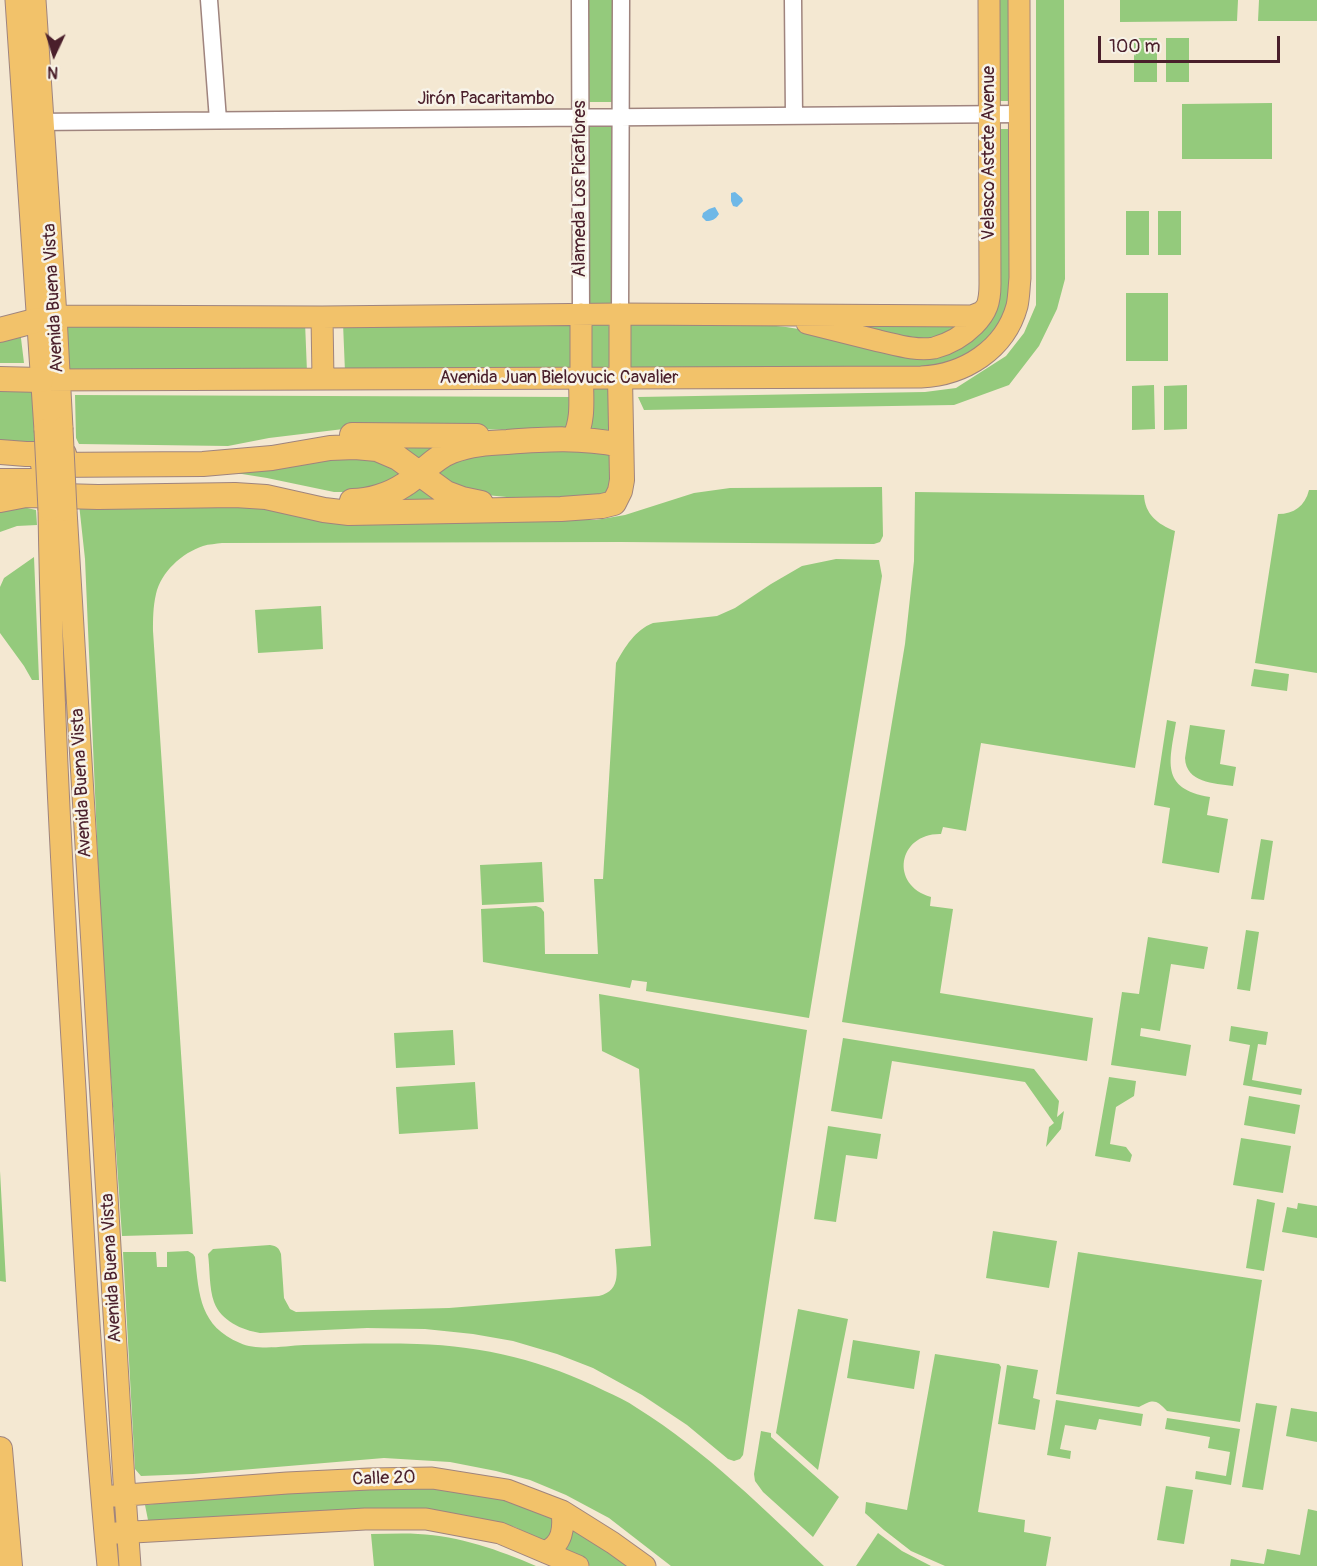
<!DOCTYPE html>
<html>
<head>
<meta charset="utf-8">
<style>
	body { margin:0 }
	#map { position:relative; width:1317px; height:1566px; overflow:hidden; background:#f4e8d2; font-family:Pangolin,sans-serif }
	canvas { display:block }
	.north { position:absolute; left:24px; top:24px; width:60px; height:60px; -webkit-text-stroke:4px #f7f3e8; paint-order:stroke; rotate:184deg; font-size:16px; font-weight:700; line-height:24px; text-align:center; color:#4a1f2b }
	.north::after { content:''; display:block; margin:auto; width:21px; height:27px; background:#4a1f2b; clip-path:polygon(50% 0,100% 100%,50% 72%,0 100%) }
	.scale { position:absolute; left:1098px; top:36px; width:182px; height:27px; box-sizing:border-box; border:3px solid #4a1f2b; border-top:0; padding-left:8px; font-size:18px; line-height:21px; white-space:nowrap; color:#4a1f2b; -webkit-text-stroke:4px #f7f3e8; paint-order:stroke }
</style>
</head>
<body>
<div id="map">
<canvas width="1317" height="1566"></canvas>
<div class="north">N</div>
<div class="scale">100 m</div>
</div>
<script>
const ctx = document.querySelector('canvas').getContext('2d');
ctx.lineJoin = 'round';
function fill(path, color) {
  ctx.fillStyle = color;
  ctx.fill(path, 'evenodd');
}
function strokePath(path, color, width, dash) {
  ctx.strokeStyle = color;
  ctx.lineWidth = width;
  ctx.lineCap = dash ? 'butt' : 'round';
  ctx.setLineDash(dash || []);
  ctx.stroke(path);
}
function write(font, color, halo, rows, align = 'center') {
  ctx.font = font + ' Pangolin,sans-serif';
  ctx.lineWidth = 5;
  ctx.setLineDash([]);
  ctx.textBaseline = 'middle';
  ctx.strokeStyle = halo;
  ctx.fillStyle = color;
  for (const [text, x, y, turn = 0] of rows) {
    ctx.save();
    ctx.translate(x, y);
    ctx.rotate((+turn || 0) * Math.PI / 180);
    ctx.textAlign = isNaN(turn) ? turn : align;
    if (halo) ctx.strokeText(text, 0, 0);
    ctx.fillText(text, 0, 0);
    ctx.restore();
  }
}
fill(new Path2D(`
	M588,0h26v102h-26z
	M996,0h18l1,101h-19z
	M1036,0h28l1,279 -8,30 -18,37 -30,39 -55,20 -310,5 -6,-13 287,-5 31,-4 50,-32 18,-23 12,-28z
	M1120,0h118l-1,21 -117,1z
	M1259,0h58v21h-59z
	M1134,38h23v44h-23z
	M1166,38h23v44h-23z
	M1272,103v56h-90v-55z
	M588,127h28l-2,178 -25,-1z
	M995,129h20l-2,149 -9,41 -21,27 -46,23 -308,3 -1,-51 129,3 29,3 31,5 85,21 79,-27z
	M1126,211h23v44h-23z
	M1158,211h23v44h-23z
	M1126,293h42v68h-42z
	M970,321l-46,22 -88,-20z
	M305,322l2,50h-241l-4,-47z
	M572,322l3,46 -230,4 -2,-49z
	M593,323l14,1 7,9 -1,28 -7,9h-13l-6,-8v-29z
	M20,330l4,33h-24v-27z
	M38,385l5,58 -43,1v-58z
	M595,385l18,4 1,37 -9,7h-11l-7,-7 1,-37z
	M1154,385l1,44 -23,1v-44z
	M1187,385v44l-23,1v-44z
	M75,395l498,2 1,34 -214,-4 -91,11 -41,8 -149,-2 -3,-6z
	M459,440l-39,23 -29,-17z
	M564,445l44,8 3,7v24l-8,13 -66,3 -71,-7 -34,-24 20,-11z
	M367,455l39,17 -8,7 -43,13h-21l-67,-14 -25,-4 -41,-1z
	M419,483l24,17 -55,2z
	M882,487l1,49 -3,6 -6,2 -253,-2 -399,1c-6,1 -13,1 -19,3 -21,7 -42,26 -47,48 -3,13 -3,25 -3,37l40,603 -71,2 -21,-303 -16,-374 -6,-55 166,-1 266,17h85l29,-5 69,-22 36,-5z
	M1309,490h8v183l-62,-10 23,-149c16,0 27,-8 31,-24z
	M915,492l229,3c1,19 13,29 31,36l-40,237 -154,-25 -15,88 -23,-4 -2,7c-43,-1 -52,51 -10,63l-1,9 23,3 -13,84 153,25 -6,43 -245,-39 63,-378 9,-83z
	M14,505l22,5 1,15 -20,1 -17,6v-24z
	M34,557l5,123h-7l-8,-14 -24,-33v-46l4,-9z
	M836,559l43,1 3,16 -73,442 -163,-27 1,-9 -15,-2 -2,8 -147,-26 -2,-53 55,-3 5,2 3,4 1,42h53l-4,-75h9l13,-216c9,-16 19,-33 37,-40l64,-7 18,-8 36,-24 31,-18z
	M321,606l2,43 -65,4 -3,-43z
	M1254,669l35,5 -2,17 -36,-5z
	M1167,720l9,2c-6,38 -17,67 34,75l-3,18 21,4 -9,54 -57,-10 8,-55 -16,-3z
	M1190,725l35,5 -5,34 16,3 -3,19c-19,-3 -47,-3 -48,-28z
	M1261,839l12,2 -9,59 -13,-1z
	M542,862l2,40 -62,3 -2,-40z
	M1246,930l13,2 -9,59 -13,-2z
	M1148,937l60,10 -4,22 -33,-5 -11,67 -19,-3 -1,8 51,9 -5,31 -75,-11 11,-73 17,2z
	M599,994l208,36 -64,425 -3,4 -6,2 -6,-2 -41,-34 -45,-30 -49,-27 -36,-14 -44,-13 -40,-7 -48,-5 -58,-1 -107,5c-18,-3 -39,-12 -46,-31 -5,-14 -4,-33 -6,-48l5,-5 57,-4c7,1 9,3 11,9l3,44 6,11 6,3 153,-4 150,-12c24,-6 17,-27 16,-47l36,-3 -12,-177 -37,-18z
	M1231,1026l37,6 -2,13 -8,-1 -6,36 50,9 -1,6 -58,-10 7,-40 -21,-4z
	M453,1030l2,35 -59,3 -2,-35z
	M843,1038l191,31 25,32 -2,16 7,-6 -3,18 -15,18 3,-20 5,-4 -29,-41 -133,-21 -10,58 -51,-8z
	M1109,1077l27,4 -2,15 -18,11 -6,37 16,3 6,8 -2,7 -35,-6z
	M475,1082l3,47 -79,5 -3,-47z
	M1249,1096l51,9 -5,29 -51,-9z
	M828,1126l53,8 -4,25 -31,-4 -10,67 -22,-3z
	M1241,1138l50,8 -8,47 -50,-8z
	M0,1171l6,111 -6,-1z
	M1257,1199l18,4 -11,68 -18,-3z
	M1298,1203l19,3v32l-35,-6 5,-25 10,2z
	M993,1231l64,10 -8,47 -63,-10z
	M188,1251l5,3 2,3c4,39 5,69 45,86 17,8 45,3 64,2 38,-1 75,-2 113,-1 67,2 128,17 188,47 11,5 22,10 32,17 69,43 128,102 187,158h-153l-62,-48 -43,-23 -36,-15 -34,-9 -46,-9 -66,-4 -191,16 -52,2 -6,-7 -12,-217h33l1,15h10v-15z
	M1078,1252l184,28 -22,142 -73,-11c-11,-12 -14,-12 -28,-4l-83,-13z
	M798,1309l50,10 -30,151 -42,-37z
	M853,1340l67,11 -6,38 -67,-11z
	M935,1354l64,10 2,3 -23,145 47,8 -1,12 27,5 -5,29h-101l-34,-15 -27,-21 -19,-17 1,-11 41,8z
	M1007,1365l31,5 -5,28 7,2 -5,30 -37,-6z
	M1056,1400l87,14 -2,12 -42,-7 -3,11 -31,-5 -5,24 11,2 -1,8 -23,-4z
	M1256,1403l21,3 -14,84 -21,-3z
	M1291,1408l26,4v30l-31,-6z
	M1167,1418l73,11 -9,56 -36,-6 1,-8 30,5 4,-24 -22,-4 2,-11 -45,-8z
	M761,1431l10,2v4l68,60 -26,40 -50,-45 -8,-11 -1,-7z
	M429,1485l74,11 53,19 81,51h-47l-75,-39 -84,-18 -282,16 -4,-20 136,-14z
	M1166,1486l27,4 -9,54 -27,-4z
	M1308,1509l9,2v55h-87l1,-7 33,5 3,-15 33,6z
	M878,1533l24,18 29,15h-75z
	M371,1534c16,0 32,-1 47,0 41,2 81,16 118,32h-162z`), '#94ca7c');
fill(new Path2D(`
	M735,192l7,6 1,3 -6,6 -4,-1 -2,-5v-8z
	M715,207l4,7c-4,6 -7,7 -13,7l-4,-4 1,-4 6,-4z`), '#6fb8e7');
const minor = new Path2D(`
	M209,0l9,120
	M580,0l1,314
	M793,0l1,116
	M31,122l989,-8
	M620,314l1,-314`);
const major = new Path2D(`
	M16,0l29,430
	M35,0l21,316 6,112
	M581,314v64
	M620,314v64
	M322,317l1,62
	M38,320l18,-4 266,1 298,-3 352,2 10,-4 5,-6
	M807,323c24,6 48,12 72,18 18,4 37,10 55,7 15,-4 29,-12 40,-23 13,-13 16,-23 16,-41l-1,-284
	M41,380l880,-3c43,-2 84,-27 96,-71 2,-9 2,-19 3,-28l-1,-278
	M49,510c3,193 14,386 26,579 9,159 18,318 33,477
	M66,510l58,971 6,85
	M113,1496l174,-13 82,-4 63,-1 75,12 55,21 51,32 32,23
	M116,1533l249,-14h61l74,14 78,33
	M545,1552c18,-8 19,-24 17,-41`);
const highway = new Path2D(`
	M0,330l38,-10
	M0,379l41,1
	M352,435l125,1
	M574,439c10,-19 7,-40 7,-61
	M0,452l26,2h38
	M43,465l160,-1 69,-6 58,-10 25,-1 22,2 21,9 48,35 16,6 19,4
	M0,481h43
	M0,500l26,-5 72,2 137,-2 31,2 58,13 25,3 212,-4 41,-3 12,-3 6,-12 2,-11 -2,-102
	M352,501c17,0 37,-6 52,-16 17,-10 29,-27 48,-34 18,-7 36,-8 55,-9 40,-3 74,-5 114,3
	M0,1449l10,117`);
strokePath(minor, '#9f847e', 19);
strokePath(major, '#9f847e', 23);
strokePath(highway, '#9f847e', 26);
strokePath(minor, '#fff', 16);
strokePath(major, '#f2c26a', 21);
strokePath(highway, '#f2c26a', 24);
const majorBridge = new Path2D(`
	M62,428l4,82
	M45,430l4,80`);
strokePath(majorBridge, '#9f847e', 23, []);
strokePath(majorBridge, '#f2c26a', 21);
write('18px', '#4a1f2b', '#f7f3e8', [
	["Jirón Pacaritambo",486,99],
	["Velasco Astete Avenue",989,153,-90],
	["Alameda Los Picaflores",580,189,-90],
	["Avenida Buena Vista",54,298,-93],
	["Avenida Juan Bielovucic Cavalier",559,378],
	["Avenida Buena Vista",82,783,-93],
	["Avenida Buena Vista",112,1268,-93],
	["Calle 20",384,1479,-2]
]);
</script>
</body>
</html>
